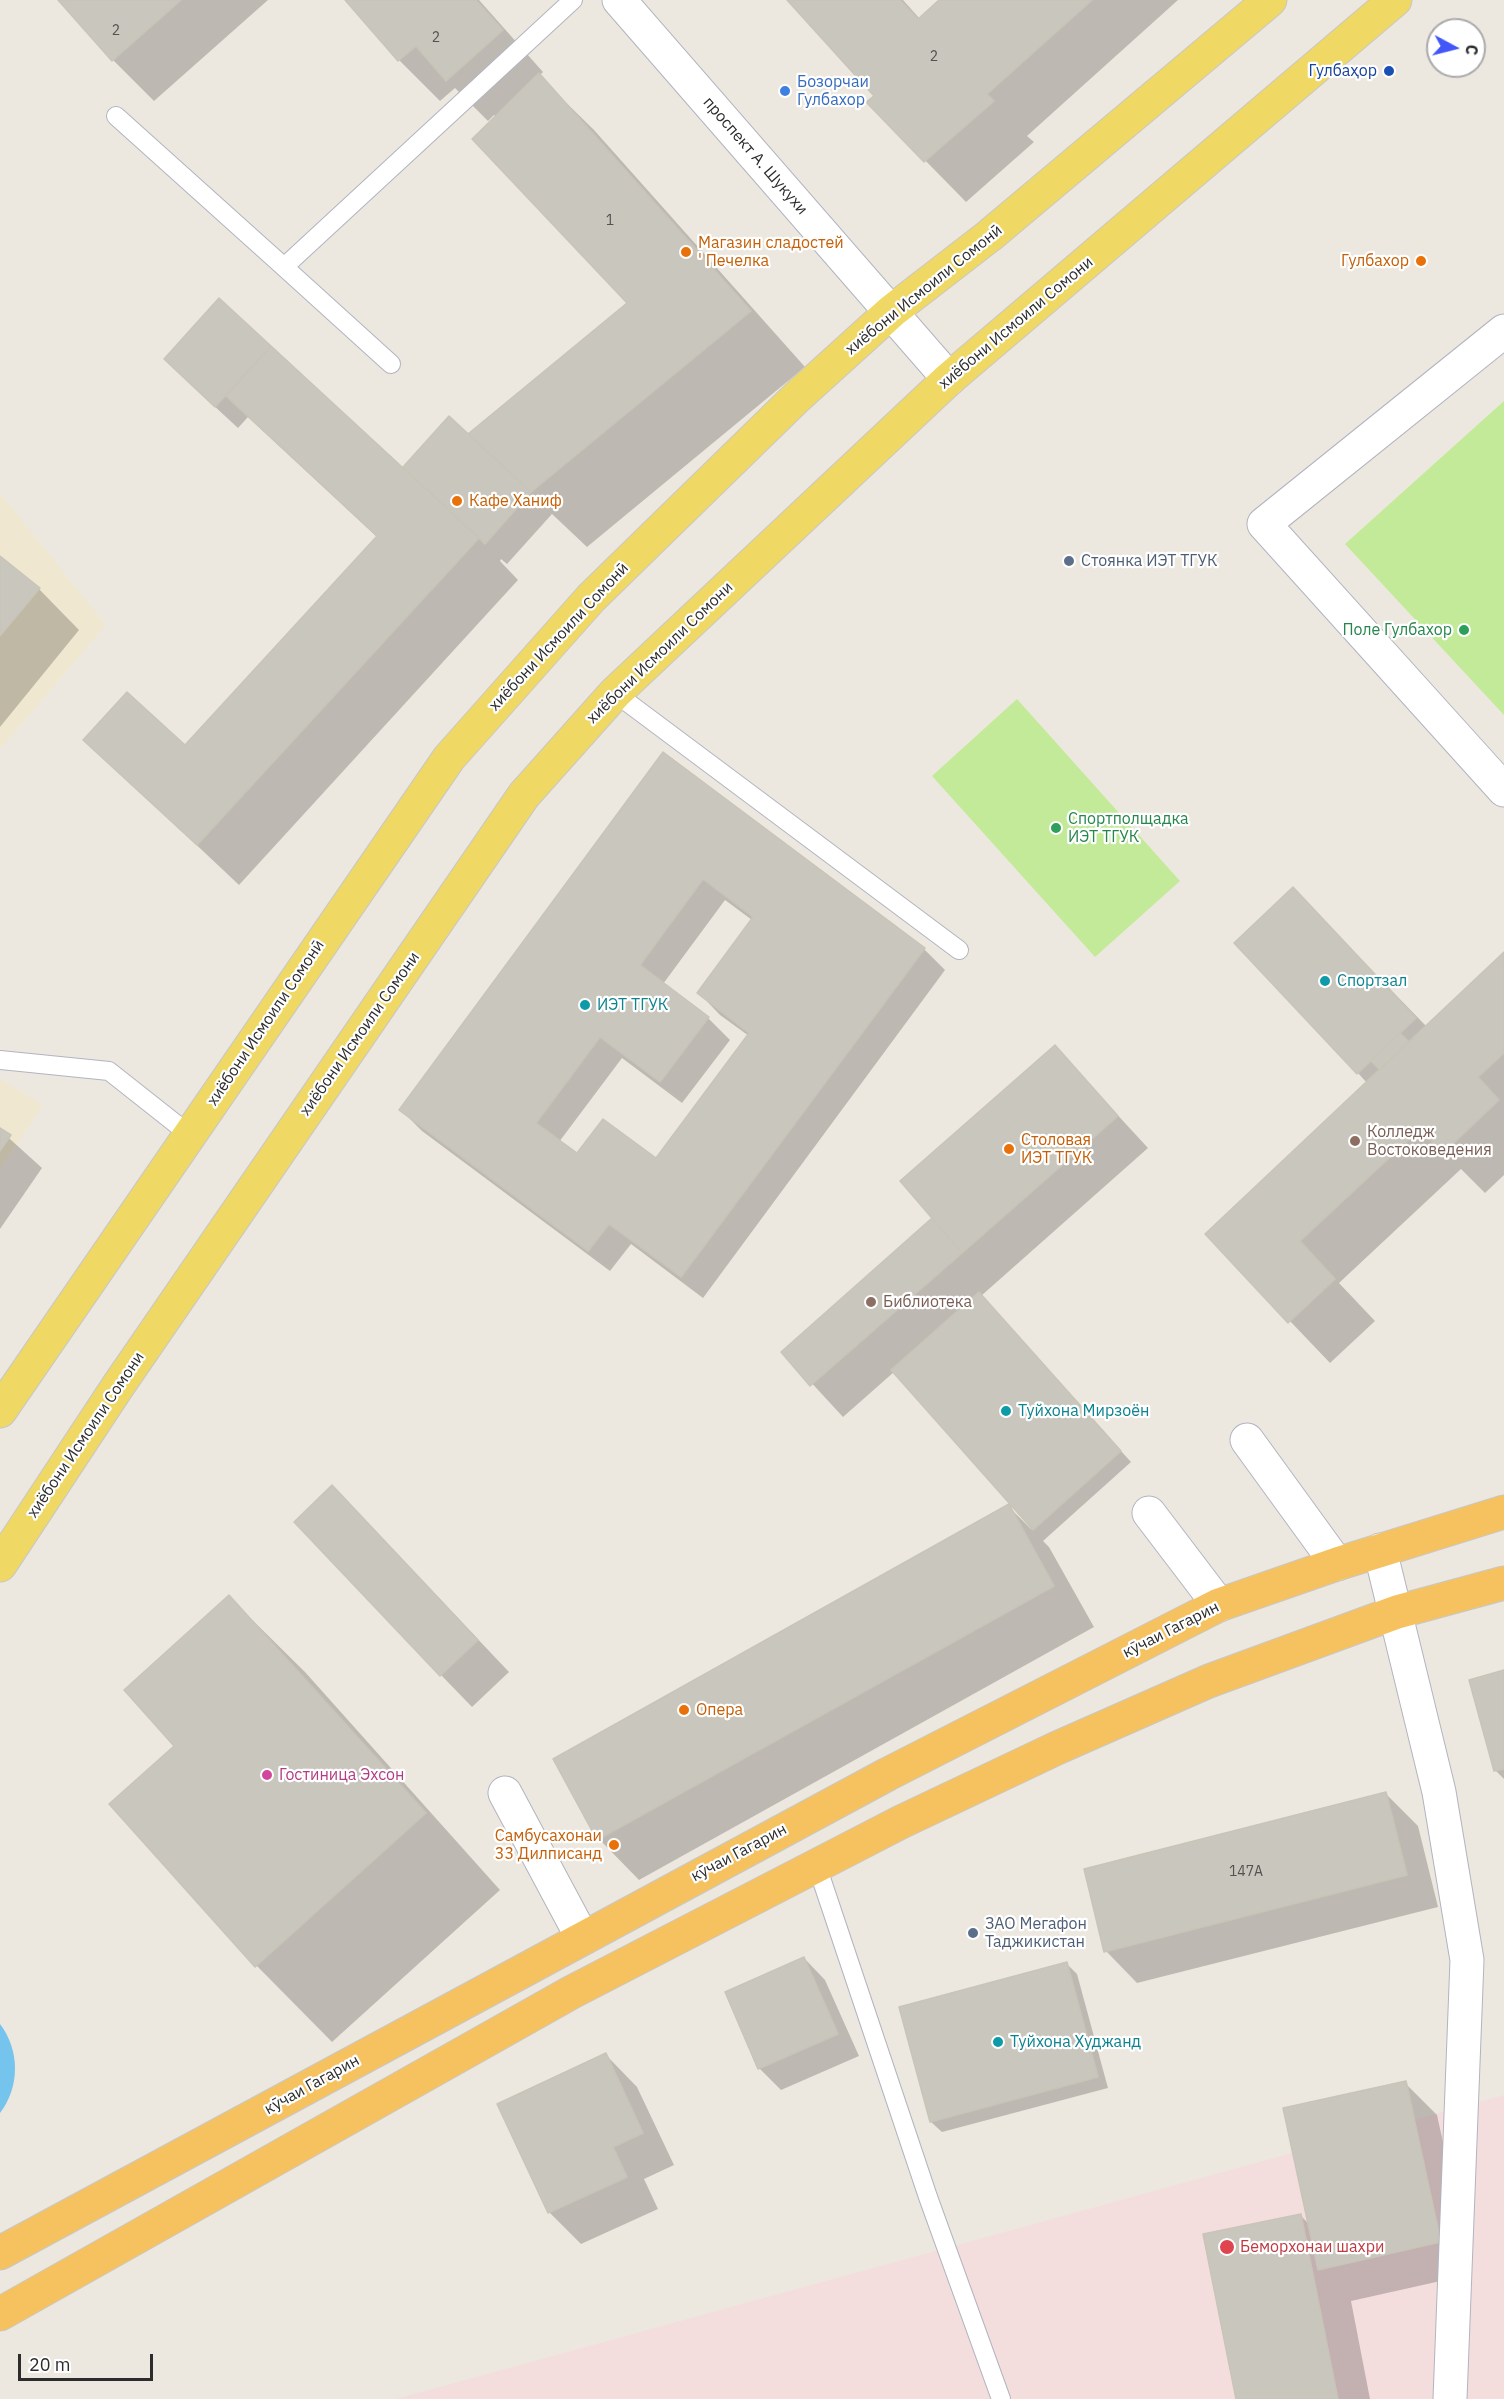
<!DOCTYPE html>
<html>
<head>
<meta charset="utf-8">
<style>
	body { margin:0 }
	#map { position:relative; width:1504px; height:2399px; overflow:hidden; background:#ede8df; font-family:"IBM Plex Sans",sans-serif }
	canvas { display:block }
	.north { position:absolute; left:1426px; top:18px; width:60px; height:60px; box-sizing:border-box; background:#fff; border:2px solid #ababab; border-radius:50%; rotate:97deg; font-size:16px; font-weight:700; line-height:24px; text-align:center; color:#2c2c2c }
	.north::after { content:''; display:block; margin:auto; width:21px; height:27px; background:#4257f7; clip-path:polygon(50% 0,100% 100%,50% 72%,0 100%) }
	.scale { position:absolute; left:18px; top:2354px; width:135px; height:27px; box-sizing:border-box; border:3px solid #2c2c2c; border-top:0; padding-left:8px; font-size:18px; line-height:21px; white-space:nowrap; color:#2c2c2c; -webkit-text-stroke:4px #fff; paint-order:stroke }
</style>
</head>
<body>
<div id="map">
<canvas width="1504" height="2399"></canvas>
<div class="north">С</div>
<div class="scale">20 m</div>
</div>
<script>
const ctx = document.querySelector('canvas').getContext('2d');
ctx.lineJoin = 'round';
function fill(path, color) {
  ctx.fillStyle = color;
  ctx.fill(path, 'evenodd');
}
function strokePath(path, color, width, dash) {
  ctx.strokeStyle = color;
  ctx.lineWidth = width;
  ctx.lineCap = dash ? 'butt' : 'round';
  ctx.setLineDash(dash || []);
  ctx.stroke(path);
}
function write(font, color, halo, rows, align = 'center') {
  ctx.font = font + ' "IBM Plex Sans",sans-serif';
  ctx.lineWidth = 4.5;
  ctx.setLineDash([]);
  ctx.textBaseline = 'middle';
  ctx.strokeStyle = halo;
  ctx.fillStyle = color;
  for (const [text, x, y, turn = 0] of rows) {
    ctx.save();
    ctx.translate(x, y);
    ctx.rotate((+turn || 0) * Math.PI / 180);
    ctx.textAlign = isNaN(turn) ? turn : align;
    if (halo) ctx.strokeText(text, 0, 0);
    ctx.fillText(text, 0, 0);
    ctx.restore();
  }
}
fill(new Path2D(`
	M0,493l106,132 -106,124z
	M0,1079l43,26 -43,64z`), '#efe7cf');
fill(new Path2D(`
	M1504,2095v304h-1108z`), '#f4dddd');
fill(new Path2D(`
	M1504,401v314l-159,-171z
	M1017,699l163,182 -85,76 -163,-181z`), '#c2ea99');
fill(new Path2D(`
	M0,2024c20,26 20,63 0,89z`), '#74c4ed');
fill(new Path2D(`
	M60,0h208l-114,101 -41,-41z
	M347,0h132l64,72 -4,4 55,54 211,237 -218,180 -35,-33 -45,50 -6,-5 -1,2 18,19 -279,305 -154,-145 100,7 192,-210 -129,-120 -10,11 -51,-47 32,-81 184,170 46,-52 27,25 153,-140 -133,-186 -2,-2 -6,6 -33,-33 -15,13 -41,-41z
	M789,0h114l17,19 21,-19h237l-151,136 7,6 -68,60 -98,-100 8,-5z
	M0,558l39,31 40,41 -79,97z
	M664,754l260,195 21,21 -242,328 -72,-54 -21,27 -188,-140 -21,-21zM725,900l27,20 -53,73 21,22 29,21 -93,124 -79,-5 -18,-13 63,-84 60,45 48,-63 -22,-22 -45,-34z
	M1293,889l134,138 77,-73v221l-19,18 -24,-24 -122,114 36,38 -45,42 -123,-129 160,-151 -9,-10z
	M1055,1047l93,101 -167,148 150,166 -88,79 6,6 45,80 -455,253 -40,-41 409,-333 23,23 2,-2 -139,-155 -51,45 -60,-65 152,-134z
	M0,1130l42,38 -42,61z
	M364,1519l145,153 -37,35 -31,-32z
	M229,1597l76,75 195,218 -168,152 -75,-76 -146,-162 65,-58z
	M1504,1671v108l-8,-8z
	M1386,1794l32,32 20,81 -301,76 -31,-32z
	M804,1958l21,22 34,76 -78,34 -21,-21 -33,-76z
	M1066,1963l11,11 31,114 -166,44 -11,-10z
	M606,2055l31,32 37,78 -30,14 14,30 -77,35 -32,-32z
	M1405,2083l32,32 35,159 -121,27 19,98h-133l64,-183 9,9z`), '#0003');
const building = new Path2D(`
	M58,0h123l-69,61z
	M345,0h131l27,30 -57,51 -30,-35 -18,15z
	M787,0h113l18,19 21,-19h153l-105,94 7,7 -70,61 -58,-60 8,-6z
	M539,73l212,238 -220,181 -63,-58 159,-131 -155,-164z
	M219,298l52,48 -56,61 -51,-48z
	M271,346l208,192 -282,307 -114,-105 44,-48 58,53 192,-209 -151,-140z
	M449,416l82,76 -46,52 -82,-77z
	M0,556l40,32 -40,48z
	M663,752l262,196 -244,329 -72,-53 -21,27 -189,-141zM703,879l50,38 -56,76 52,40 -93,125 -53,-39 -26,34 -41,-30 64,-86 60,45 49,-65 -69,-52z
	M1293,887l123,131 -59,56 -123,-131z
	M1504,952v101l-26,24 21,23 -56,53 -23,-24 -120,112 35,38 -47,44 -83,-89z
	M1400,1033l9,9 -29,28 -9,-9z
	M1055,1045l63,71 -156,137 -62,-72z
	M0,1128l11,7 -11,16z
	M932,1218l30,35 -152,133 -29,-34z
	M979,1292l142,159 -88,79 -142,-160z
	M332,1485l146,155 -38,36 -146,-154z
	M1009,1504l45,82 -457,254 -44,-81z
	M229,1595l197,218 -171,154 -146,-163 65,-58 -50,-56z
	M1504,1670v99l-10,2 -25,-91z
	M1386,1792l21,83 -303,77 -20,-83z
	M804,1957l34,77 -80,35 -33,-77z
	M1067,1962l31,115 -168,45 -31,-115z
	M606,2053l37,80 -30,14 14,30 -79,36 -51,-109z
	M1406,2081l35,161 -123,28 -35,-162z
	M1301,2214l37,185h-102l-33,-165z`);
fill(building, '#c9c6bd');
strokePath(building, '#c9c4b8', 1.5);
const service = new Path2D(`
	M116,116l168,151 289,-267
	M284,267l107,97
	M615,693l344,257
	M0,1060l109,11 81,64
	M817,1866l111,331 73,202`);
const minor = new Path2D(`
	M1504,331l-240,193 240,266
	M1247,1440l90,124
	M1149,1513l70,92
	M1380,1550l59,242 28,168 -17,439
	M505,1793l77,144`);
const secondary = new Path2D(`
	M619,0l330,379`);
const primary = new Path2D(`
	M0,1411l449,-653 142,-160 206,-201 95,-86 97,-75 281,-236
	M0,1565l118,-179 406,-591 91,-102 334,-314 446,-379`);
const trunk = new Path2D(`
	M0,2253l888,-479 331,-169 118,-41 167,-52
	M0,2314l572,-322 329,-170 156,-74 152,-67 188,-69 107,-29`);
strokePath(service, '#b2b4bf', 20);
strokePath(minor, '#b2b4bf', 35);
strokePath(secondary, '#b2b4bf', 35);
strokePath(primary, '#c8c8c8', 35);
strokePath(trunk, '#c8c8c8', 35);
strokePath(service, '#fff', 18);
strokePath(minor, '#fff', 33);
strokePath(secondary, '#fff', 33);
strokePath(primary, '#efd863', 33);
strokePath(trunk, '#f6c260', 33);
for (const [x, y, r, color] of [
	[1389,71,6,"#1a4fb4"],
	[785,91,6,"#3f7fe0"],
	[686,252,6,"#e8710a"],
	[1421,261,6,"#e8710a"],
	[457,501,6,"#e8710a"],
	[1069,561,6,"#5c6f8a"],
	[1464,630,6,"#2e9e5b"],
	[1056,828,6,"#2e9e5b"],
	[1325,981,6,"#0f9aa8"],
	[585,1005,6,"#0f9aa8"],
	[1355,1141,6,"#8d6e63"],
	[1009,1149,6,"#e8710a"],
	[871,1302,6,"#8d6e63"],
	[1006,1411,6,"#0f9aa8"],
	[684,1710,6,"#e8710a"],
	[267,1775,6,"#d1479c"],
	[614,1845,6,"#e8710a"],
	[973,1933,6,"#5c6f8a"],
	[998,2042,6,"#0f9aa8"],
	[1227,2247,8,"#e0444e"]
]) {
  const dot = new Path2D();
  dot.arc(x, y, r, 0, 2 * Math.PI);
  ctx.fillStyle = color;
  ctx.fill(dot);
  strokePath(dot, '#fff', 2);
}
write('14px', '#535250', null, [
	["2",116,31],
	["2",436,38],
	["2",934,57],
	["1",610,221],
	["147А",1246,1872]
]);
write('16px', '#164399', '#fff', [
	["Гулбаҳор",1377,71]
], 'right');
write('16px', '#366cbe', '#fff', [
	["Бозорчаи",797,82],
	["Гулбахор",797,100]
], 'left');
write('16px', '#2c2c2c', '#fff', [
	["проспект А. Шукухи",755,156,49],
	["хиёбони Исмоили Сомонӣ",924,290,-39],
	["хиёбони Исмоили Сомони",1016,323,-40],
	["хиёбони Исмоили Сомонӣ",559,637,-47],
	["хиёбони Исмоили Сомони",660,653,-44],
	["хиёбони Исмоили Сомонӣ",266,1023,-56],
	["хиёбони Исмоили Сомони",360,1034,-55],
	["хиёбони Исмоили Сомони",86,1435,-56],
	["кӯчаи Гагарин",1171,1630,-27],
	["кӯчаи Гагарин",739,1853,-28],
	["кӯчаи Гагарин",312,2085,-29]
]);
write('16px', '#c56008', '#fff', [
	["Магазин сладостей",698,243],
	["' Печелка",698,261],
	["Гулбахор",1409,261,"right"],
	["Кафе Ханиф",469,501],
	["Столовая",1021,1140],
	["ИЭТ ТГУК",1021,1158],
	["Опера",696,1710],
	["Самбусахонаи",602,1836,"right"],
	["33 Дилписанд",602,1854,"right"]
], 'left');
write('16px', '#4e5e75', '#fff', [
	["Стоянка ИЭТ ТГУК",1081,561],
	["ЗАО Мегафон",985,1924],
	["Таджикистан",985,1942]
], 'left');
write('16px', '#27864d', '#fff', [
	["Поле Гулбахор",1452,630],
	["Спортполщадка",1068,819,"left"],
	["ИЭТ ТГУК",1068,837,"left"]
], 'right');
write('16px', '#0d838f', '#fff', [
	["Спортзал",1337,981],
	["ИЭТ ТГУК",597,1005],
	["Туйхона Мирзоён",1018,1411],
	["Туйхона Худжанд",1010,2042]
], 'left');
write('16px', '#785e54', '#fff', [
	["Колледж",1367,1132],
	["Востоковедения",1367,1150],
	["Библиотека",883,1302]
], 'left');
write('16px', '#b23c85', '#fff', [
	["Гостиница Эхсон",279,1775]
], 'left');
write('16px', '#be3a42', '#fff', [
	["Беморхонаи шахри",1240,2247]
], 'left');
</script>
</body>
</html>
